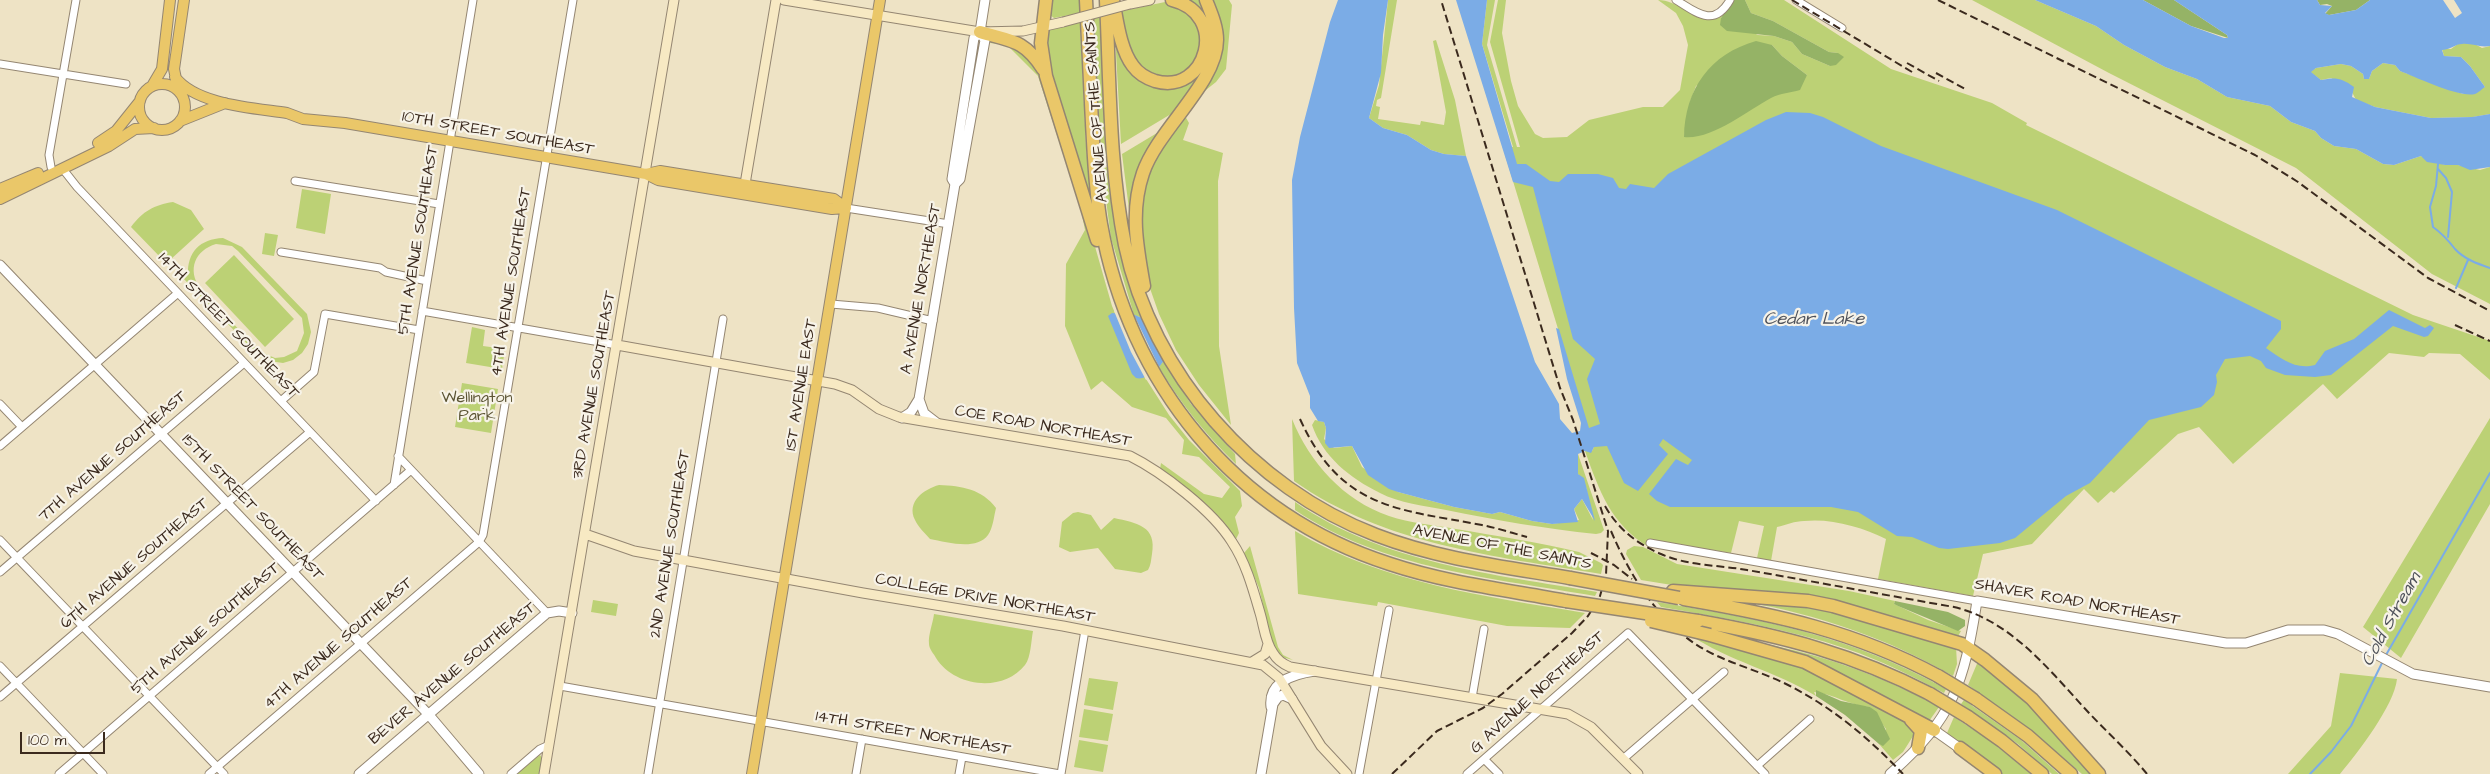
<!DOCTYPE html>
<html>
<head>
<meta charset="utf-8">
<style>
	body { margin:0 }
	#map { position:relative; width:2490px; height:774px; overflow:hidden; background:#eee3c5; font-family:"Architects Daughter",sans-serif }
	canvas { display:block }
	.scale { position:absolute; left:20px; top:732px; width:85px; height:22px; box-sizing:border-box; border:2px solid #3b2a1e; border-top:0; padding-left:6px; font-size:15px; line-height:18px; white-space:nowrap; color:#3b2a1e; -webkit-text-stroke:4px #f7f3e8; paint-order:stroke }
</style>
</head>
<body>
<div id="map">
<canvas width="2490" height="774"></canvas>
<div class="scale">100 m</div>
</div>
<script>
const ctx = document.querySelector('canvas').getContext('2d');
ctx.lineJoin = 'round';
function fill(path, color) {
  ctx.fillStyle = color;
  ctx.fill(path, 'evenodd');
}
function strokePath(path, color, width, dash) {
  ctx.strokeStyle = color;
  ctx.lineWidth = width;
  ctx.lineCap = dash ? 'butt' : 'round';
  ctx.setLineDash(dash || []);
  ctx.stroke(path);
}
function write(font, color, halo, rows, align = 'center') {
  ctx.font = font + ' "Architects Daughter",sans-serif';
  ctx.lineWidth = 4.5;
  ctx.setLineDash([]);
  ctx.textBaseline = 'middle';
  ctx.strokeStyle = halo;
  ctx.fillStyle = color;
  for (const [text, x, y, turn = 0] of rows) {
    ctx.save();
    ctx.translate(x, y);
    ctx.rotate((+turn || 0) * Math.PI / 180);
    ctx.textAlign = isNaN(turn) ? turn : align;
    if (halo) ctx.strokeText(text, 0, 0);
    ctx.fillText(text, 0, 0);
    ctx.restore();
  }
}
fill(new Path2D(`
	M1048,0h31l1,13 -26,5 -4,-3z
	M1182,0h20l6,16 2,44 -34,51 -55,33 -7,-128 16,50 48,17 31,-40z
	M1209,0h20l3,5 -6,64 -10,13 -24,19 13,-18z
	M1388,0h9l-16,98 -4,2 -1,6 4,1 -2,12 42,6 1,-4 23,4 2,-13 -13,-71 3,-1 19,60 11,56 -22,-2 -13,-4 -24,-15 -24,-7 -14,-10 10,-33z
	M1487,0h8l-8,45 30,102h3l-30,-105 8,-42h8l-4,33 9,48 7,25 17,28 8,4 24,-1 22,-17 54,-13h20l17,-17 8,-45 -5,-19 -7,-13 -18,-13c24,0 39,28 65,15l-2,3 37,17 16,1 18,6 10,12 28,12 8,-13 -9,-1 -56,-31 -22,-8 -6,-13h39l107,69 101,34 35,20 -1,2 387,190 77,26v39l-30,-26 -31,-1 -5,4 -35,-4 -52,46 -14,-15 -90,80 -34,-37 -21,7 -64,59 -3,-2 -13,12 -14,-14 -52,55 -49,10 -10,42 -95,-17 8,-40c-24,-12 -55,-21 -82,-18 -9,0 -18,4 -27,6l-6,34 -14,-3 7,-32 -25,-5 -8,32 -81,-13 -1,7c-38,-22 -50,-57 -64,-96h7l2,-4 -92,-302 11,2 -31,-103zM1772,45l10,11 25,19 -123,62 6,-35 6,-16z
	M1972,0h63l61,26 28,19 41,22 32,12 30,18 43,9 21,16 24,9 6,7 13,8 22,3 27,15 11,1 27,-9 24,9h13l22,5 10,-3v137l-58,-30 -136,-106 -187,-95z
	M1165,2l7,1 27,18 2,35 -22,21 -22,1 -22,-13 -17,-53z
	M1100,16l7,138 -6,3 -8,-139z
	M1080,21l6,125 6,64 -46,-146v-34z
	M995,39l16,4 28,26 53,167 20,70 27,62 30,47 20,25 51,51 2,15 -7,11 4,16 -3,6 -29,-34 -47,-36 1,-6 43,31 18,4 8,-11 -31,-30 -17,-3 2,-14 -18,-22 -34,-11 -30,-26 -11,9 -26,-64 1,-62 19,-34 -4,-20 -43,-134 -31,-31 -17,-2z
	M2459,43h14l9,5 8,-2v68l-17,3 -42,1 -56,-11 -19,-7 -4,-8 -21,-14 -10,2 -11,-8 6,-4 25,-4 10,2 12,8 1,5h5l3,-8 11,-8 12,2 5,6 63,23 22,-7 -15,-21 -9,-9 -17,-1 -2,-7h9z
	M1185,116l4,7 -6,17 40,13 -5,28 1,165 12,79 -32,-40 -23,-35 -17,-36 -13,-37 -7,-78 10,-34z
	M1162,130l-32,87 -8,-63z
	M1108,166c5,52 14,102 34,152l-8,-3 -23,-77 -9,-68z
	M302,189l29,5 -6,40 -29,-6z
	M173,202l18,8 13,19 -34,31h-7l-32,-33c12,-16 23,-22 42,-25z
	M265,233l13,2 -4,21 -12,-2z
	M223,238l19,9 65,67 4,18 -3,12 -6,9 -9,7 -10,3 -20,-3 -83,-85 4,-3 4,3c-1,-23 12,-36 35,-37zM216,244l16,2 6,5 64,67 2,15 -7,18 -13,6 -9,1 -16,-7 -59,-63c-13,-18 -5,-38 16,-44z
	M234,255l60,64 -29,28 -60,-64z
	M472,327l13,3 -2,16 22,3 -3,20 -36,-6z
	M1163,361l28,43 44,50 1,10c-30,-29 -56,-61 -77,-97z
	M462,383l36,6 -7,44 -36,-6z
	M2490,418v86l-89,154 -38,-31z
	M1292,419c18,44 51,81 97,97 21,7 45,9 67,13 41,7 82,13 123,23l22,11 2,2 -2,9c-107,-18 -216,-29 -307,-93z
	M1315,420l9,2 2,6 -2,11 10,9 18,-2 10,21 36,25 56,15 38,7 8,-2 32,9 20,3 27,-4 -5,-11 8,-10 11,21 -7,-33 -8,-13v-20l26,76 -3,3 -5,1c-50,-5 -100,-14 -150,-24 -21,-4 -47,-7 -66,-17 -30,-15 -57,-36 -68,-68z
	M939,485c23,1 43,4 57,23 -2,8 -3,20 -8,27 -12,16 -41,7 -58,4 -5,-6 -12,-12 -15,-19 -9,-18 9,-31 24,-35z
	M1295,502c90,62 198,72 302,90l-2,4c-102,-18 -212,-27 -300,-86z
	M1078,512l13,3 10,15 13,-12c23,5 43,8 38,36 -1,6 -1,11 -4,16l-7,3 -26,-4 -17,-21 -28,4 -11,-5 3,-25 11,-9z
	M1295,531c89,53 190,65 290,82l-15,15 -63,-2 -129,-24 -1,4 -79,-12z
	M1250,546l28,101 5,8 10,5 -11,-3 -10,-14 -13,-55 -15,-35z
	M1634,546l9,1 34,17 172,27 46,10 -1,3 34,16 33,11 -4,7 -56,-16 -260,-42 -15,-26 1,-4z
	M593,600l25,4 -2,12 -25,-4z
	M1657,602c108,18 192,33 289,87l-2,4c-32,-17 -64,-33 -97,-44 -61,-21 -124,-31 -186,-42z
	M1745,602l64,3 147,42 1,17 -4,12c-64,-37 -136,-62 -208,-74z
	M934,614l99,17c-2,10 -2,26 -8,34 -22,28 -71,22 -89,-7 -2,-4 -7,-9 -7,-14 -1,-9 4,-21 5,-30z
	M1690,635l107,29 113,60 5,9 -12,19 -10,8 -14,-16 4,1 3,-16 -16,-22c-20,-1 -36,-13 -56,-15l2,4c-41,-25 -87,-35 -126,-61z
	M1771,645c59,12 115,33 168,62l-12,17 -157,-77z
	M1979,659l36,28 80,87h-13l-55,-47 -59,-42z
	M2340,673l57,6c-3,27 -39,73 -57,95h-52l43,-48z
	M1089,678l29,4 -5,28 -29,-5z
	M1964,700l57,40 38,34h-7l-34,-30 -57,-40z
	M1084,709l29,5 -5,27 -29,-4z
	M1954,717l38,25 39,32h-30l-54,-41z
	M1079,740l29,5 -5,27 -29,-5z
	M540,755l2,3 -3,16h-23z`), '#bcd175');
fill(new Path2D(`
	M1733,0h12l6,13 22,8 56,31 9,1 6,4 -8,8 -6,1 -28,-12 -10,-12 -18,-6 -47,-5 -7,-6 1,-7z
	M2143,0h31l53,35 1,3 -37,-12z
	M2317,0h53l-14,10 -27,5 -4,-1 7,-8 -5,-2 -7,1z
	M1756,41l16,4 10,11 25,19 -7,15c-10,3 -19,3 -29,8 -24,13 -59,42 -87,39 1,-48 26,-83 72,-96z
	M1895,601l53,11 17,8v6l-7,5 -60,-25 -4,-2z
	M1816,690l25,11 29,6 7,5 13,27 -7,7 -4,-2 -34,-29 -29,-19z`), '#95b366');
fill(new Path2D(`
	M1338,0h50l-5,35 -2,38 -12,45 14,10 24,7 24,15 13,4 22,2 69,206 24,42 1,15 12,14 8,-2 1,-8 -14,-44 -11,-51 3,1 30,99 11,-4 -13,-45 8,-20 -22,-20 -40,-152 -20,-5 -57,-182h31l-5,44 35,120h9l24,17 9,1 9,-8h30l15,4 6,10 7,1 4,-5 24,4 14,-14 98,-54 20,-8 24,1 13,4 58,29 176,64 224,111v8l-15,19c16,11 29,22 49,17l10,-14 29,-12 35,-29 36,18 5,-3 4,3 -6,8 -4,1 -31,-11 -62,49 -16,2 -30,-2 -19,-7 -5,-7 -11,-5 -25,3 -9,16 1,7 -3,13 -13,12 -52,13 -59,63 -24,13 -51,42 -15,5 -52,6 -9,-1 -27,-11 -15,-1 -39,-24 -27,-5h-161l-13,-6 -8,-7 27,-35 12,6 4,-5 -29,-21 -4,6 9,9 -30,37 -14,-8 -17,-37 -13,1 -3,6 -6,-2 -7,3v20l6,4 11,43 -13,-22 -8,10 4,13 -26,2 -20,-3 -32,-9 -8,2 -38,-7 -56,-15 -9,-3 -21,-14 -16,-29 -23,2 -4,-5 1,-15 -2,-6 -6,-1 -8,-13v-12l-13,-33 -3,-55 -2,-128 8,-43 30,-115z
	M2035,0h108l48,26 33,12h4l-1,-3 -53,-35h143l3,5 12,1 -7,7 4,2 27,-5 14,-10h73l12,18 7,-5 -8,-13h36v46c-10,2 -18,-3 -28,-2 -7,0 -10,5 -20,6l2,6 17,1 9,9 15,21c-3,2 -7,6 -10,7 -16,4 -59,-17 -75,-23l-5,-6 -12,-2 -11,8 -3,8h-5l-1,-5 -12,-8 -10,-2 -25,4 -5,4 10,8c14,-3 21,-2 33,7l-2,10 23,10 56,11 41,-1 18,-3v53l-20,3 -12,-5h-13l-18,-3 -6,-6 -27,9 -11,-1 -27,-15 -22,-3 -13,-8 -6,-7 -24,-9 -21,-16 -43,-9 -30,-18 -32,-12 -41,-22 -28,-19z
	M1112,313l23,2 9,4 20,41c-4,8 -18,21 -28,18l-4,-4 -24,-58z`), '#7bace6');
fill(new Path2D(`
	M1114,311l19,2 27,56 -14,11 -15,-28z`), '#eee3c5');
strokePath(new Path2D(`
	M2438,164l-2,22 -6,21 3,20c10,7 15,13 22,22 9,10 23,15 35,19
	M2438,169l8,9 6,14 -4,45
	M2456,288l12,-28
	M2386,655l104,-182
	M2310,774l21,-22 20,-26 32,-65`), '#7bace6', 2);
const minor = new Path2D(`
	M1676,0c21,13 38,28 54,0
	M1796,0l46,28
	M0,64l126,20
	M51,167l-2,-12 27,-155
	M62,168l15,19 299,314
	M295,181l144,23
	M846,208l103,16
	M281,252l99,16 6,4 41,9
	M831,304l47,4 55,13
	M422,311l195,34
	M281,401l33,-29 11,-58 94,16
	M0,404l22,23
	M0,446l178,-153
	M398,456l149,157
	M394,485l79,-485
	M0,540l224,234
	M1650,543l327,58
	M0,572l244,-209
	M0,666l103,108
	M560,686l500,88
	M0,697l310,-265
	M1472,698l12,-69
	M1484,759l15,15
	M1623,759l101,-87
	M1757,766l53,-47
	M59,774l352,-304
	M209,774l270,-232 4,-7 90,-535
	M511,774l29,-25 9,-4
	M648,774l75,-455
	M856,774l6,-35
	M959,774l3,-17
	M1061,774l24,-144
	M1359,774l30,-164
	M1467,774l161,-141 137,141`);
const tertiary = new Path2D(`
	M955,184l-3,-5 22,-141 6,-6 5,-32
	M0,265l429,450 50,59
	M919,399l5,14 13,10
	M902,418l9,-6 8,-13 36,-215 5,-5 25,-139 -5,-8
	M1271,707c-3,-25 22,-33 44,-36
	M1934,730l31,22
	M359,774l188,-161 12,-2 13,2
	M1261,774l12,-70 5,-7 5,-2 9,4
	M1890,774c64,-56 74,-91 87,-173l249,42h20l42,-13h36l14,4 75,40 77,13`);
const secondary = new Path2D(`
	M784,0l196,32 43,-1 40,-9
	M1130,4l20,-4
	M744,190l32,-190
	M617,345l218,39 17,6 27,19 20,8 231,39c32,16 83,55 102,86 14,21 21,47 28,71 4,13 5,29 13,40 4,7 10,11 17,14l278,47 23,13 47,47
	M585,534l49,17 229,42 200,33 200,39 16,13 42,68 26,28
	M1252,662l13,-8 3,-10
	M544,774l130,-774`);
const primary = new Path2D(`
	M175,77c21,28 79,31 112,36l16,6 42,4 289,49 12,2 12,6 174,29 14,-1
	M177,84l-3,-15 10,-69
	M139 107a23 23 0 1 1 46 0a23 23 0 1 1-46 0Z
	M152,86l10,-17 8,-69
	M180,121l45,-18
	M98,143l18,-12 24,-30
	M646,174l14,-3 174,28 12,9
	M0,189l38,-16
	M0,199l109,-53 26,-17 19,-1
	M752,774l128,-774`);
const motorway = new Path2D(`
	M1046,0l-5,43 5,33 51,164
	M1086,0c2,41 4,82 6,123 2,34 3,67 9,101 28,159 133,290 289,340 57,19 117,26 176,37
	M1106,0c4,82 3,165 19,245 27,129 128,243 251,290 62,24 129,32 194,43
	M1113,0c4,20 7,49 20,66 5,7 13,12 22,15 52,15 75,-67 17,-81
	M980,32c30,9 44,7 63,37
	M1144,286c-7,-39 -14,-75 -1,-113 15,-44 74,-90 74,-133 0,-14 -6,-27 -11,-40
	M1673,591l135,10 25,5 129,38 23,16 47,39 67,75
	M1684,599c93,16 170,32 254,77
	M1698,621c85,15 155,33 232,73
	M1710,635l95,27 129,68
	M1976,699l52,37 43,38
	M1968,717l34,24 40,33
	M1911,720l10,11 -3,17
	M1960,748l35,26`);
strokePath(minor, '#948672', 9);
strokePath(tertiary, '#948672', 11);
strokePath(secondary, '#948672', 11);
strokePath(primary, '#948672', 12);
strokePath(motorway, '#948672', 15);
strokePath(minor, '#fff', 7);
strokePath(tertiary, '#fff', 9);
strokePath(secondary, '#f7e9c3', 9);
strokePath(primary, '#eac769', 10);
strokePath(motorway, '#eac769', 12);
strokePath(new Path2D(`
	M1792,0l120,72
	M1938,0l317,155 43,27 130,96 62,33
	M1907,63l32,18
	M1936,73l29,16
	M2455,325l35,16
	M1300,419c41,90 97,90 182,106 15,3 30,8 45,12
	M1605,506c13,23 32,38 56,48 27,12 58,11 86,16 69,12 138,25 207,37 58,14 96,64 135,106 19,20 40,39 58,61
	M1611,531c21,49 52,99 102,123 25,12 52,19 77,32 43,22 80,53 113,88
	M1591,553l23,12 18,14
	M1392,774l45,-43 46,-23 19,-14 70,-61 16,-17 12,-20 6,-21 2,-44 -35,-111 -13,-32 -119,-388`), '#3b2a1e', 2, [8, 4]);
const secondaryBridge = new Path2D(`
	M1063,22l67,-18`);
const motorwayBridge = new Path2D(`
	M1570,578l109,20
	M1566,601l132,20
	M1651,621l59,14
	M1938,676l38,23
	M1930,694l38,23`);
strokePath(secondaryBridge, '#948672', 11, []);
strokePath(motorwayBridge, '#948672', 15, []);
strokePath(secondaryBridge, '#f7e9c3', 9);
strokePath(motorwayBridge, '#eac769', 12);
write('16px', '#3b2a1e', '#f7f3e8', [
	["AVENUE OF THE SAINTS",1097,112,-94],
	["10TH STREET SOUTHEAST",498,134,10],
	["5TH AVENUE SOUTHEAST",419,240,-81],
	["4TH AVENUE SOUTHEAST",512,282,-81],
	["A AVENUE NORTHEAST",922,289,-80],
	["14TH STREET SOUTHEAST",228,326,46],
	["3RD AVENUE SOUTHEAST",595,385,-80],
	["1ST AVENUE EAST",802,385,-81],
	["COE ROAD NORTHEAST",1043,427,10],
	["7TH AVENUE SOUTHEAST",113,457,-41],
	["15TH STREET SOUTHEAST",252,508,46],
	["2ND AVENUE SOUTHEAST",671,544,-81],
	["AVENUE OF THE SAINTS",1502,548,11],
	["6TH AVENUE SOUTHEAST",135,564,-41],
	["COLLEGE DRIVE NORTHEAST",985,599,10],
	["SHAVER ROAD NORTHEAST",2077,603,10],
	["5TH AVENUE SOUTHEAST",206,629,-41],
	["4TH AVENUE SOUTHEAST",339,644,-41],
	["BEVER AVENUE SOUTHEAST",453,674,-40],
	["G AVENUE NORTHEAST",1538,693,-42],
	["14TH STREET NORTHEAST",913,734,10]
]);
write('16px', '#5b5434', '#f7f3e8', [
	["Wellington",477,399],
	["Park",477,417]
]);
write('italic 18px', '#4e515a', '#f7f3e8', [
	["Cedar Lake",1814,320],
	["Cold Stream",2392,620,-61]
]);
</script>
</body>
</html>
